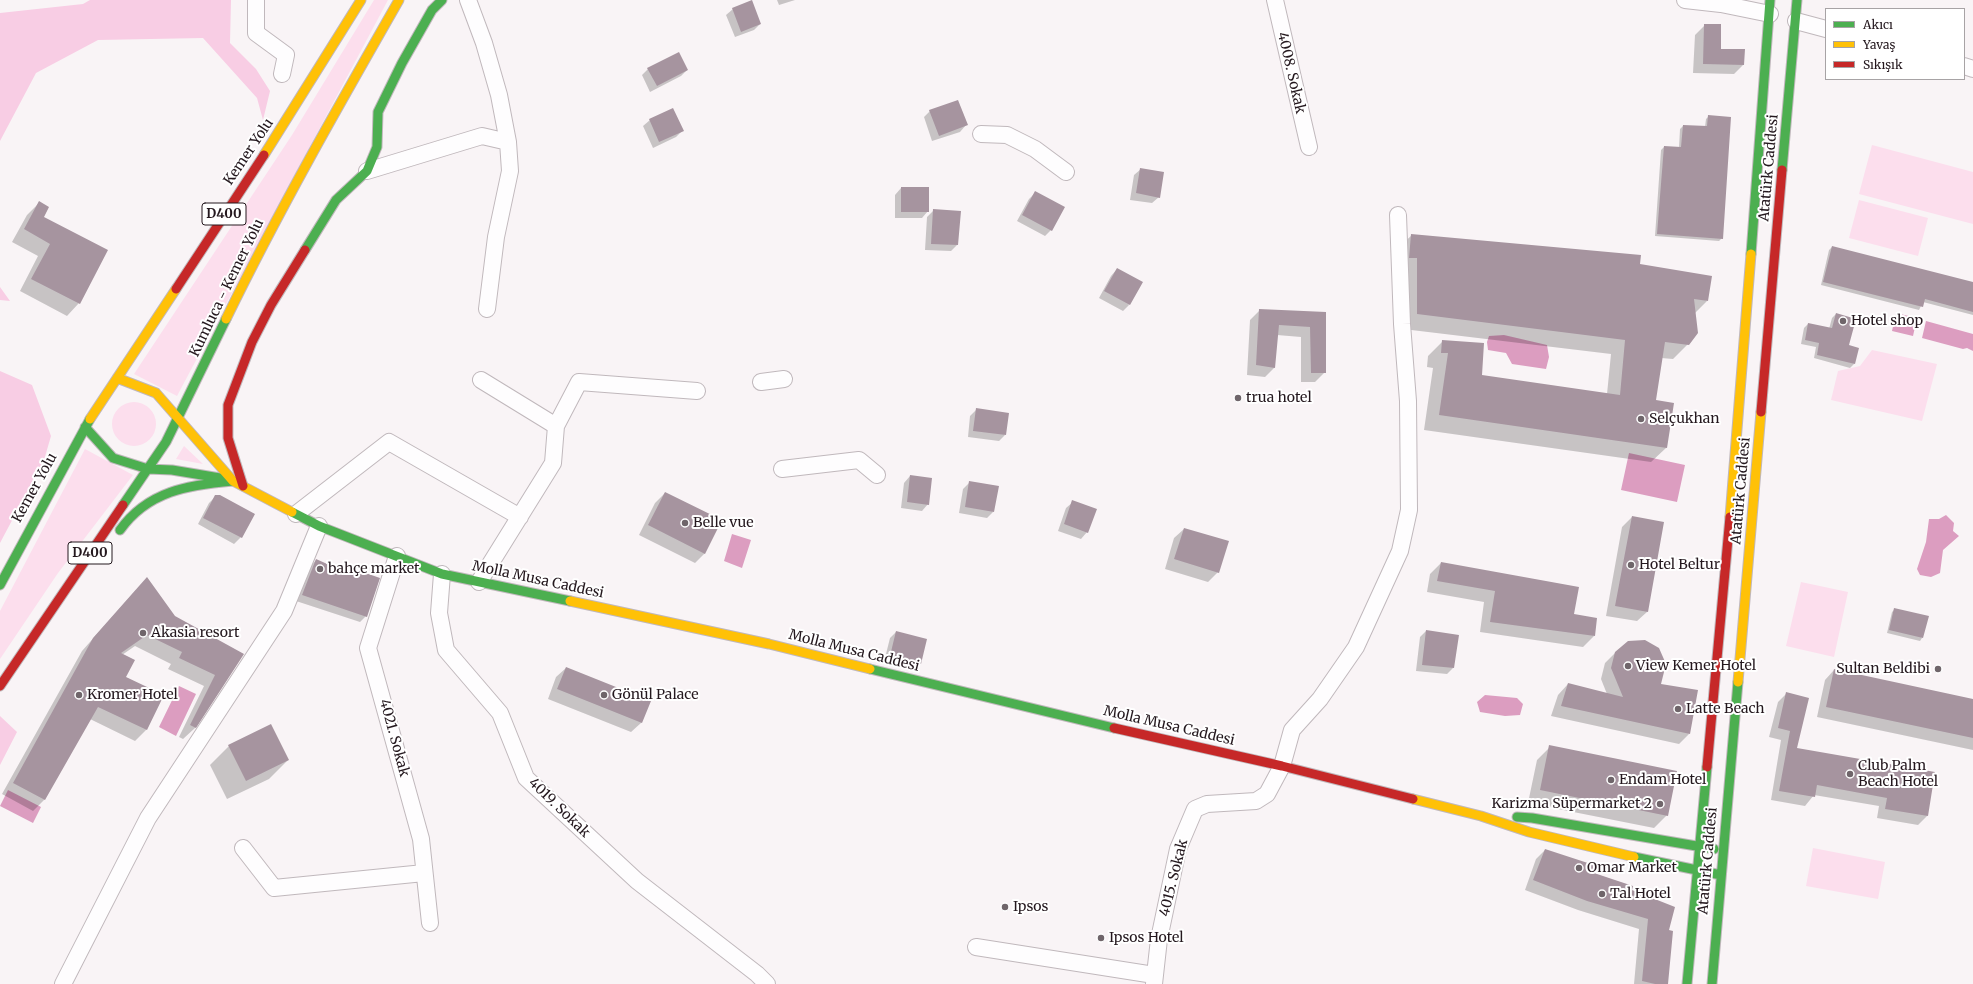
<!DOCTYPE html>
<html>
<head>
<meta charset="utf-8">
<style>
	body { margin:0 }
	#map { position:relative; width:1973px; height:984px; overflow:hidden; background:#f9f4f6; font-family:Merriweather,serif }
	canvas { display:block }
	.legend { position:absolute; left:1825px; top:8px; width:140px; height:72px; box-sizing:border-box; background:#fff; border:1px solid #a7a3a5; margin:0; padding:5px 7px; list-style:none; font-size:12px; color:#24181e }
	.legend li { display:flex; align-items:center; gap:8px; height:20px }
	.legend b { width:20px; border:1px solid #a7a3a5 }
</style>
</head>
<body>
<div id="map">
<canvas width="1973" height="984"></canvas>
<ul class="legend">
<li><b style="height:5px;background:#4caf50"></b>Akıcı</li>
<li><b style="height:5px;background:#ffc107"></b>Yavaş</li>
<li><b style="height:5px;background:#c62828"></b>Sıkışık</li>
</ul>
</div>
<script>
const ctx = document.querySelector('canvas').getContext('2d');
ctx.lineJoin = 'round';
function fill(path, color) {
  ctx.fillStyle = color;
  ctx.fill(path, 'evenodd');
}
function strokePath(path, color, width, dash) {
  ctx.strokeStyle = color;
  ctx.lineWidth = width;
  ctx.lineCap = dash ? 'butt' : 'round';
  ctx.setLineDash(dash || []);
  ctx.stroke(path);
}
function write(font, color, halo, rows, align = 'center') {
  ctx.font = font + ' Merriweather,serif';
  ctx.lineWidth = 4;
  ctx.setLineDash([]);
  ctx.textBaseline = 'middle';
  ctx.strokeStyle = halo;
  ctx.fillStyle = color;
  for (const [text, x, y, turn = 0] of rows) {
    ctx.save();
    ctx.translate(x, y);
    ctx.rotate((+turn || 0) * Math.PI / 180);
    ctx.textAlign = isNaN(turn) ? turn : align;
    if (halo) ctx.strokeText(text, 0, 0);
    ctx.fillText(text, 0, 0);
    ctx.restore();
  }
}
fill(new Path2D(`
	M374,0h14l-211,396 -43,-22 158,-239z
	M1872,145l101,27v52l-114,-30z
	M1859,200l69,18 -10,38 -69,-18z
	M1872,350l65,14 -15,57 -91,-21 7,-29 22,-5z
	M112 424a22 22 0 1 1 44 0a22 22 0 1 1-44 0Z
	M184,446l19,18 -27,-5z
	M85,449l48,26 -75,98 -58,86v-48z
	M1801,582l47,10 -14,65 -48,-11z
	M1813,848l72,14 -7,37 -72,-13z`), '#fcdeed');
fill(new Path2D(`
	M90,0h141l-1,43 26,26 14,22 -7,29 -6,-22 -54,-60 -105,2 -62,33 -36,68v-128l83,-9z
	M0,287l10,14 -10,-1z
	M0,371l32,14 19,51 -7,24 -44,83z
	M0,716l17,16 -17,33z`), '#f8cde4');
fill(new Path2D(`
	M1896,313l21,5 -4,18 -21,-5z
	M1926,321l47,13v17l-6,-3 -4,1 -41,-11z
	M1504,335l43,10 2,12 -3,12 -34,-5 -6,-11 -18,-3 -1,-8 2,-6z
	M1629,453l56,12 -8,37 -56,-12z
	M1946,515l8,8 -1,8 6,5 -16,14 -3,23 -9,4 -11,-2 -3,-6 9,-27 3,-23h10z
	M732,534l19,6 -9,28 -18,-7z
	M179,686l17,8 -20,42 -17,-9z
	M1485,695l32,3 6,6 -3,11 -15,1 -25,-4 -3,-10z
	M8,790l33,17 -8,16 -33,-17z`), '#dc9dc0');
fill(new Path2D(`
	M777,0h18l-16,5z
	M733,9l27,15 -6,6 -19,7 -9,-22z
	M1705,25l14,25 24,15 -9,9 -41,-1 2,-38z
	M648,69l39,1 -6,6 -31,16 -8,-17z
	M930,111l36,14 -6,7 -28,9 -8,-24z
	M1709,116l13,122 -3,3 -64,-5 6,-86 3,-3 15,1 1,-19 3,-3 22,1 1,-8z
	M650,120l32,11 -6,6 -23,11 -10,-22z
	M1141,169l18,28 -7,6 -22,-3 4,-25z
	M901,188h27v23l-6,7h-27v-23z
	M1035,193l16,37 -6,6 -28,-15 12,-22z
	M39,203l3,15 37,85 -12,13 -47,-25 18,-35 -26,-14 15,-27z
	M934,210l23,35 -6,6 -26,-1 2,-33z
	M1412,235l227,30 68,36 -12,12 -7,31 -15,15 -12,-1 -7,43 12,47 -15,14 -227,-32 9,-62 -6,-1 1,-11 15,-15 38,35 126,18 4,-40 -208,-25 -6,-80z
	M1832,247l141,36v32l-50,-13 -4,8 -98,-25 8,-35z
	M1117,269l12,36 -6,6 -24,-13 12,-22z
	M1260,310l65,3v59l-10,10h-14v-45l-24,-2 -3,33 -9,9 -18,-2 3,-55z
	M1836,314l18,50 -4,4 -36,-10 2,-11 -15,-3 3,-16 4,-4 21,5 3,-11z
	M977,409l28,26 -6,6 -31,-4 2,-21z
	M910,476l18,28 -6,7 -21,-3 3,-25z
	M970,482l23,30 -6,6 -28,-5 4,-24z
	M665,493l40,60 -10,10 -56,-28 16,-32z
	M216,496l38,18 -13,23 -7,7 -36,-20 11,-21z
	M1073,502l14,30 -6,7 -23,-8 8,-23z
	M1632,517l15,95 -10,9 -31,-5 16,-89z
	M1184,529l34,43 -10,10 -43,-13 9,-31z
	M316,560l33,15 5,-5 12,46 -6,6 -64,-21 14,-34z
	M1441,563l131,52 22,21 -11,11 -103,-15 4,-30 -57,-10 3,-18z
	M136,590l38,27 69,37 -48,74 -12,11 -4,-2 25,-51 -36,-17 3,-5 -36,-18 -13,9 3,22 38,19 -17,34 -11,11 -45,-22 -46,81 -11,11 -31,-17 80,-143z
	M1895,609l27,29 -2,3 -33,-8 5,-21z
	M1426,631l27,37 -6,6 -31,-3 4,-34z
	M896,632l24,31 -6,6 -30,-7 6,-24z
	M1616,652l44,33 29,49 -10,10 -128,-28 7,-21 10,-11 39,10 -6,-15 4,-16z
	M566,668l84,33 -9,22 -10,9 -83,-33 8,-22z
	M1834,670l139,30v50l-156,-33 8,-37z
	M1787,693l9,56 138,24 -7,43 -9,9 -41,-7 2,-12 -65,-11 -9,11 -34,-6 10,-60 -12,-3 9,-35z
	M229,746l59,14 -19,19 -42,20 -17,-34z
	M1550,747l117,68 -13,13 -126,-25 9,-43z
	M1545,850l86,41 37,39 -1,54h-33l5,-55 -61,-19 -53,-20 11,-31z`), '#0003');
fill(new Path2D(`
	M752,0l9,24 -20,8 -9,-24z
	M1704,24h17v25h24l-1,16 -41,-1z
	M679,52l9,18 -31,16 -10,-18z
	M958,100l10,25 -29,11 -10,-26z
	M673,108l11,23 -25,11 -10,-23z
	M1708,115l23,2 -8,122 -66,-5 7,-88 17,1 2,-22 24,1z
	M1140,168l24,4 -4,26 -24,-5z
	M901,187h28v25h-28z
	M1035,191l30,16 -13,24 -30,-16z
	M39,201l10,6 -5,10 64,33 -28,54 -49,-25 19,-35 -26,-15z
	M933,209l28,2 -3,34 -27,-1z
	M1411,234l230,21 -1,9 72,12 -4,25 -14,-2 4,34 -9,12 -24,-3 -9,58 18,3 -7,45 -228,-33 9,-62h-7l1,-13 42,3 -2,32 138,20 5,-55 -208,-26v-56h-8z
	M1832,246l141,36v30l-48,-13 -2,8 -100,-25z
	M1117,268l26,14 -13,23 -26,-14z
	M1259,309l67,3v61h-15l-1,-46 -31,-2 -4,43 -19,-3z
	M1836,313l20,6 -7,26 10,3 -4,16 -38,-9 2,-12 -14,-3 3,-17 24,5z
	M976,408l33,5 -3,22 -33,-4z
	M910,475l22,3 -3,27 -22,-3z
	M969,481l30,5 -5,26 -29,-5z
	M665,492l57,28 -17,34 -57,-29z
	M215,495h5l35,19 -13,24 -39,-20z
	M1072,500l25,9 -9,24 -24,-9z
	M1632,516l32,6 -16,90 -33,-6z
	M1184,528l45,13 -10,32 -45,-14z
	M316,559l36,16 2,-6 26,9 -13,39 -65,-22z
	M1441,562l138,25 -5,27 23,4 -2,18 -105,-14 5,-31 -58,-10z
	M147,577l28,39 69,38 -48,74 -6,-3 25,-50 -36,-17 3,-6 -35,-17 -26,18 14,7 -9,17 38,18 -17,35 -49,-23 -53,93 -32,-17 80,-145z
	M1894,608l35,8 -6,22 -34,-8z
	M1426,630l33,5 -5,33 -32,-3z
	M896,631l31,8 -6,25 -31,-8z
	M1645,640l14,8 7,16 -5,20 37,6 -8,44 -129,-28 7,-23 55,14 -12,-29 4,-16 13,-11z
	M566,667l85,34 -9,22 -85,-34z
	M1834,669l139,30v39l-147,-31z
	M1786,692l23,6 -12,50 138,24 -7,44 -43,-7 2,-11 -70,-13 -2,12 -36,-6 11,-60 -12,-3z
	M271,724l18,36 -43,21 -18,-36z
	M1549,745l128,26 -9,45 -128,-26z
	M1545,849l52,17 -3,7 39,13 -1,4 43,17 -6,23 4,1 -5,53h-13l-13,-3 6,-62 -61,-18 -54,-21z`), '#a6949f');
const street = new Path2D(`
	M256,0v33l30,22 -4,19
	M468,0l16,43 15,52 9,47
	M1275,0l34,147
	M1685,0l36,4 49,10
	M1796,21l30,8
	M1964,66l9,3
	M981,134l26,1 28,14 31,23
	M367,171l115,-35 26,6 2,29 -14,66 -9,72
	M761,382l23,-3
	M556,426l23,-44 118,9
	M782,469l77,-9 18,15
	M296,514l93,-72 131,75
	M397,556l-29,92 53,191 9,84
	M442,574l-3,39 7,37 54,63 26,65 111,103 120,93 10,10
	M479,582l74,-119 3,-37 -75,-46
	M243,848l31,40 150,-15
	M976,947l178,28
	M63,984l85,-166 136,-207 35,-85
	M1154,984l5,-45 19,-90 17,-40 12,-5 49,-3 11,-7 15,-28 10,-36 28,-31 36,-52 44,-96 9,-41 -1,-109 -6,-77 -4,-109`);
const fast = new Path2D(`
	M1782,170l15,-170
	M305,250l31,-50 31,-29 10,-24 1,-35 24,-49 30,-53 10,-10
	M1751,254l19,-254
	M85,427l28,31 35,11 24,1 54,9
	M123,505l43,-63 60,-123
	M292,512l27,14 123,48 128,27
	M120,530c28,-39 68,-45 113,-49
	M0,585l90,-166
	M870,669l244,59
	M1517,817l15,1 182,31
	M1634,857l87,18
	M1687,984l20,-217
	M1712,984l26,-302`);
const slow = new Path2D(`
	M264,155l97,-155
	M226,319c53,-109 113,-214 173,-319
	M117,378l39,15 77,88 59,31
	M90,419l86,-130
	M1730,517l21,-263
	M570,601l199,43 101,25
	M1738,682l23,-270
	M1413,799l68,17 48,16 105,25`);
const jam = new Path2D(`
	M176,289l88,-134
	M1761,412l21,-242
	M243,486l-15,-48v-33l24,-63 19,-37 34,-55
	M0,686l123,-181
	M1114,728l168,38 131,33
	M1707,767l23,-250`);
strokePath(street, '#c0b8bc', 18);
strokePath(fast, '#c0b8bc', 11);
strokePath(slow, '#c0b8bc', 11);
strokePath(jam, '#c0b8bc', 11);
strokePath(street, '#fefdfe', 16);
strokePath(fast, '#4caf50', 9);
strokePath(slow, '#ffc107', 9);
strokePath(jam, '#c62828', 9);
for (const [x, y, r, color] of [
	[1843,321,4,"#6f656a"],
	[1238,398,4,"#6f656a"],
	[1641,419,4,"#6f656a"],
	[685,523,4,"#6f656a"],
	[1631,565,4,"#6f656a"],
	[320,569,4,"#6f656a"],
	[143,633,4,"#6f656a"],
	[1628,666,4,"#6f656a"],
	[1938,669,4,"#6f656a"],
	[79,695,4,"#6f656a"],
	[604,695,4,"#6f656a"],
	[1678,709,4,"#6f656a"],
	[1850,774,4,"#6f656a"],
	[1611,780,4,"#6f656a"],
	[1660,804,4,"#6f656a"],
	[1579,868,4,"#6f656a"],
	[1602,894,4,"#6f656a"],
	[1005,907,4,"#6f656a"],
	[1101,938,4,"#6f656a"]
]) {
  const dot = new Path2D();
  dot.arc(x, y, r, 0, 2 * Math.PI);
  ctx.fillStyle = color;
  ctx.fill(dot);
  strokePath(dot, '#fff', 1.5);
}
for (const [x, y, w] of [
	[224,214,44],
	[90,553,44]
]) {
  const box = new Path2D();
  box.roundRect(x - w / 2, y - 11, w, 22, 3);
  ctx.fillStyle = '#fff';
  ctx.fill(box);
  strokePath(box, '#24181e', 1);
}
write('bold 13px', '#24181e', null, [
	["D400",224,214],
	["D400",90,553]
]);
write('14px', '#24181e', '#fff', [
	["4008. Sokak",1291,73,77],
	["Kemer Yolu",249,152,-56],
	["Atatürk Caddesi",1769,168,-85],
	["Kumluca - Kemer Yolu",227,288,-64],
	["Kemer Yolu",35,488,-61],
	["Atatürk Caddesi",1741,491,-85],
	["Molla Musa Caddesi",538,580,12],
	["Molla Musa Caddesi",854,651,14],
	["Molla Musa Caddesi",1169,726,13],
	["4021. Sokak",394,738,75],
	["4019. Sokak",559,808,44],
	["Atatürk Caddesi",1708,861,-85],
	["4015. Sokak",1174,878,-76]
]);
write('14px', '#24181e', '#fff', [
	["Hotel shop",1851,321],
	["trua hotel",1246,398],
	["Selçukhan",1649,419],
	["Belle vue",693,523],
	["Hotel Beltur",1639,565],
	["bahçe market",328,569],
	["Akasia resort",151,633],
	["View Kemer Hotel",1636,666],
	["Sultan Beldibi",1930,669,"right"],
	["Kromer Hotel",87,695],
	["Gönül Palace",612,695],
	["Latte Beach",1686,709],
	["Club Palm",1858,766],
	["Beach Hotel",1858,782],
	["Endam Hotel",1619,780],
	["Karizma Süpermarket 2",1652,804,"right"],
	["Omar Market",1587,868],
	["Tal Hotel",1610,894],
	["Ipsos",1013,907],
	["Ipsos Hotel",1109,938]
], 'left');
</script>
</body>
</html>
